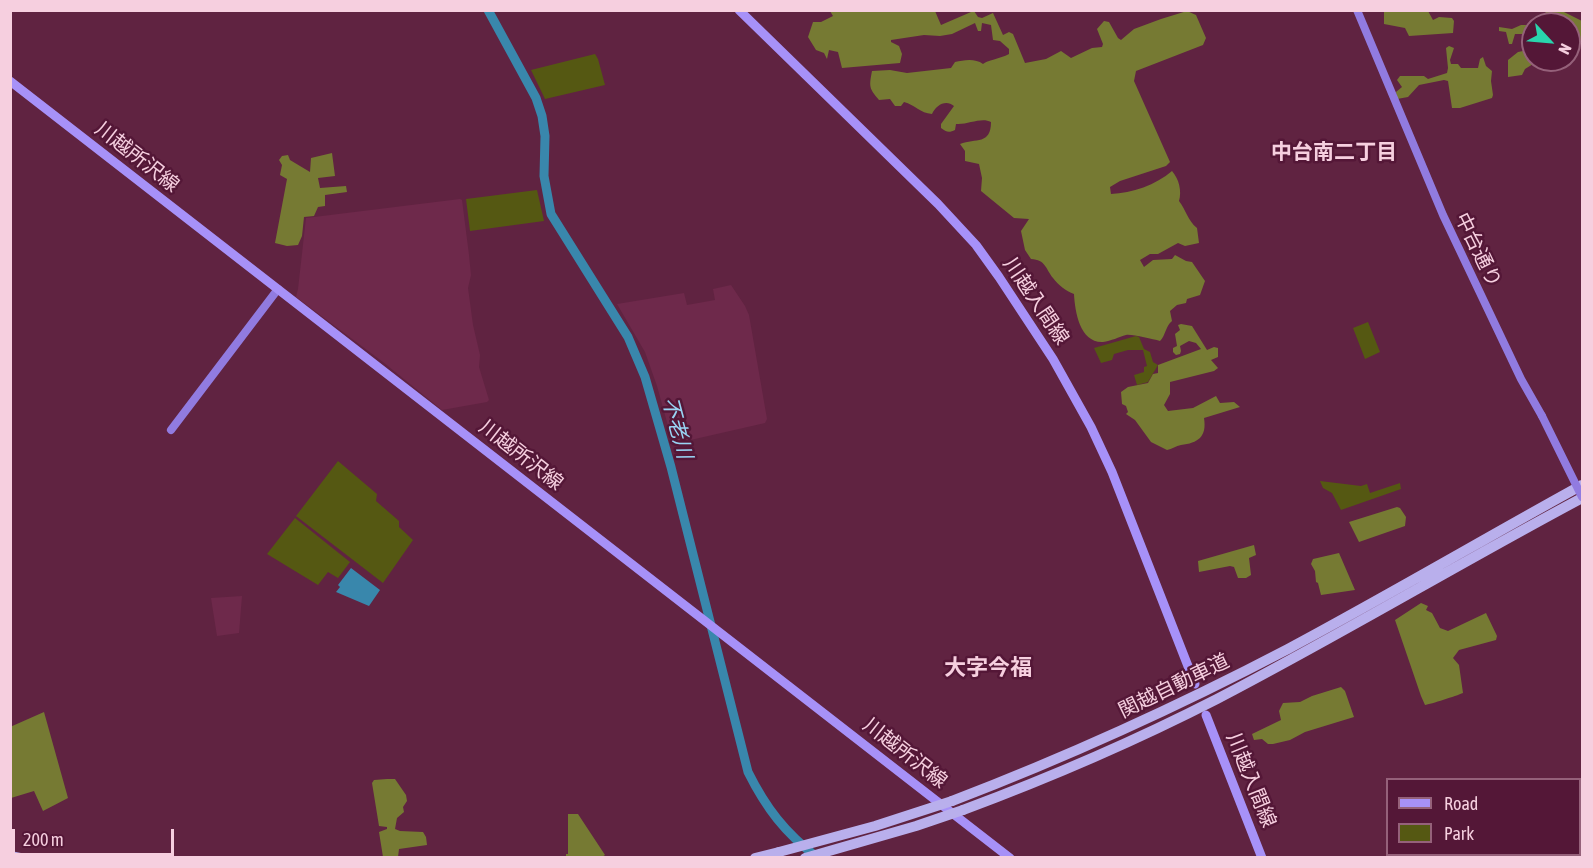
<!DOCTYPE html>
<html>
<head>
<meta charset="utf-8">
<style>
	body { margin:0 }
	#map { position:relative; width:1593px; height:868px; overflow:hidden; background:#602341; font-family:"Asap Condensed",sans-serif }
	canvas { display:block }
	.frame { position:absolute; inset:0; border:12px solid #f6cfdf; pointer-events:none }
	.legend { position:absolute; left:1386px; top:778px; width:195px; height:78px; box-sizing:border-box; background:#541737; border:2px solid #95617a; margin:0; padding:8px 10px; list-style:none; font-size:18px; color:#f6cfdf }
	.legend li { display:flex; align-items:center; gap:12px; height:30px }
	.legend b { width:30px; border:2px solid #95617a }
	.north { position:absolute; left:1521px; top:12px; width:60px; height:60px; box-sizing:border-box; background:#541737; border:2px solid #95617a; border-radius:50%; rotate:116deg; font-size:16px; font-weight:700; line-height:24px; text-align:center; color:#f6cfdf }
	.north::after { content:''; display:block; margin:auto; width:21px; height:27px; background:#29d5ad; clip-path:polygon(50% 0,100% 100%,50% 72%,0 100%) }
	.scale { position:absolute; left:12px; top:829px; width:162px; height:27px; box-sizing:border-box; border:3px solid #f6cfdf; border-top:0; padding-left:8px; font-size:18px; line-height:21px; white-space:nowrap; color:#f6cfdf; -webkit-text-stroke:4px #541737; paint-order:stroke }
</style>
</head>
<body>
<div id="map">
<canvas width="1593" height="868"></canvas>
<div class="frame"></div>
<ul class="legend">
<li><b style="height:8px;background:#a791f8"></b>Road</li>
<li><b style="height:16px;background:#555812"></b>Park</li>
</ul>
<div class="north">N</div>
<div class="scale">200 m</div>
</div>
<script>
const ctx = document.querySelector('canvas').getContext('2d');
ctx.lineJoin = 'round';
function fill(path, color) {
  ctx.fillStyle = color;
  ctx.fill(path, 'evenodd');
}
function strokePath(path, color, width, dash) {
  ctx.strokeStyle = color;
  ctx.lineWidth = width;
  ctx.lineCap = dash ? 'butt' : 'round';
  ctx.setLineDash(dash || []);
  ctx.stroke(path);
}
function write(font, color, halo, rows, align = 'center') {
  ctx.font = font + ' "Asap Condensed","Noto Sans JP",sans-serif';
  ctx.lineWidth = 5;
  ctx.setLineDash([]);
  ctx.textBaseline = 'middle';
  ctx.strokeStyle = halo;
  ctx.fillStyle = color;
  for (const [text, x, y, turn = 0] of rows) {
    ctx.save();
    ctx.translate(x, y);
    ctx.rotate((+turn || 0) * Math.PI / 180);
    ctx.textAlign = isNaN(turn) ? turn : align;
    if (halo) ctx.strokeText(text, 0, 0);
    ctx.fillText(text, 0, 0);
    ctx.restore();
  }
}
fill(new Path2D(`
	M460,199l2,1 7,55 2,20 -3,13 5,37 7,30 -1,12 10,33 -2,2 -45,8 -59,-48 -87,-65 2,-8 8,-71z
	M731,285l14,21 4,9 18,104 -2,4 -92,21 -16,-58 -12,-34 -28,-48 67,-11 3,12 28,-5 -2,-11z
	M242,596l-3,37 -22,3 -6,-38z`), '#6e294b');
fill(new Path2D(`
	M595,54l3,5 7,26 -60,14 -14,-29z
	M537,190l7,31 -74,10 -4,-32z
	M1368,322l12,30 -15,7 -12,-31z
	M1136,336l3,1 5,12 6,3 3,10 5,3 -10,17 -11,3 -3,-10 10,-3v-5l3,-1 -4,-16h-15l-14,4 -2,6 -11,3 -7,-15z
	M338,461l39,33 -1,7 23,20v6l14,13 -30,43 -87,-67z
	M1320,481l41,5 6,-2 3,9 30,-10 1,6 -60,21 -9,-17 -9,-5z
	M295,518l55,44 -12,16 -10,-6 -10,13 -51,-31z`), '#555812');
fill(new Path2D(`
	M830,11h105l6,14 30,-13 3,-1 4,6 4,1 11,-5 10,22 6,-3 4,2 12,29 21,-4 15,-8 10,7 21,-10 10,-1 1,-3 -6,-15 7,-8 5,1 9,16 3,2 13,-11 27,-10 26,-8 9,4 10,23 -3,7 -67,26 -2,10 36,81 -4,4 -46,15 -10,6 1,7c21,-1 45,-9 61,-23 7,8 10,20 7,30 7,9 9,20 18,27l2,15 -14,3 -7,-3 -20,11h-8l-10,6 4,7 9,-7 19,-1 3,-4 11,6 6,1 13,19 -5,14 -13,4 -1,4 -9,2 -7,6 2,10c-7,6 -6,14 -12,20 -8,-2 -28,-7 -34,-6 -7,2 -15,6 -23,7 -23,1 -28,-30 -29,-48 -8,-3 -16,-9 -21,-16 -8,-10 -7,-18 -22,-19l-6,-9 -4,-19 8,-12 -15,-1 -33,-27 1,-13 -3,-14 -14,-3v-10l-5,-7c16,-6 31,1 31,-22 -10,-5 -23,3 -35,2l-1,6c-6,3 -9,2 -14,-2v-4l13,-18c-8,-7 -18,-1 -22,8 -12,-1 -17,-9 -28,-12l-3,4h-6l-5,-7 -11,1c-10,-12 -10,-13 -7,-29l18,-1 17,3 44,-5 4,-6c9,-2 20,-4 28,2 4,-4 17,-5 26,-10v-5l-9,-8 -7,-1 -2,-15 -9,-2 -1,8h-3l-3,-8 -23,11 -12,2 -16,-1 -33,5v2l8,4 3,8 -2,9 -58,5 -4,-16 -9,-2 -2,9 -3,-6 -8,-3 -8,-13 5,-15h8l12,-6z
	M1384,11h44l5,9 6,-3 13,1 2,3 -1,12 -44,3 -4,-8 -21,-4z
	M1546,11h16l20,10v22l-10,4 -3,3v-26h-32l8,-9z
	M1521,25h6l6,2v37l-8,5 -3,6 -14,2v-17l10,-8 10,-2v-13l-3,-3h-10l-3,10h-3l-3,-12 -7,-1v-4l13,2z
	M1449,46l5,2 -4,12 1,4h7l3,4h17l2,-9 3,-2 3,9 6,5 -1,10 2,14 -1,3 -32,10h-8l-4,-27 -4,-1 -25,5 -11,12 -11,2 -1,-7 6,-5 -5,-7 3,-4h24l4,3 19,-6 1,-5 -2,-20z
	M332,153l3,23 -17,2 2,10 26,-2 1,6 -22,3v11l-7,1 -4,9 -10,1 -2,19 -4,9 -11,1 -12,-3 12,-64 -7,-4 2,-10 -3,-5 3,-4 6,-1 2,5 20,12 1,-14z
	M1181,324l11,2 15,24 7,-3 4,1v9l-7,3 7,8 -4,3 -44,11v12l-6,11 4,6 25,-3 23,-12 4,7 14,-1 6,5 -36,11c3,19 -6,25 -23,27 -5,1 -9,4 -14,5l-16,-8 -16,-22 -9,-6 2,-2 -2,-6 -4,-2 -1,-12 7,-5 20,-4 5,-9 5,-1v-8l43,-16 -5,-6 -7,-2 -9,5 1,5 -1,3 -4,1 -3,-3v-4l4,-2 -2,-12 5,-4 -2,-5z
	M1397,507l3,1 6,9 -1,9 -46,16 -10,-20z
	M1254,545l2,10 -7,3 2,17 -5,3h-8l-4,-11 -4,-1 -31,6 -1,-11z
	M1339,553l16,37 -34,5 -3,-12 -2,-1 -1,-11 -4,-7 2,-5z
	M1421,603l7,3 -2,4 6,3 8,15 8,3 38,-18 11,23 -1,4 -37,10 -6,8 6,7 4,28c-7,3 -32,11 -38,12l-4,-9 -26,-76z
	M1341,687l4,4 9,26 -49,15 -15,8 -17,4h-5l-6,-5 -8,1 -2,-6 29,-14 -2,-9 4,-8 17,-1 12,-6z
	M44,712l24,86 -25,13 -9,-20 -23,7 -1,-71z
	M387,779h8l11,16 1,6 -4,6 1,5 -7,6 -2,11 5,2 23,1 3,5 1,8 -28,4 -1,8h-15l-4,-25 8,-3v-2l-8,-1 -7,-43 2,-3z
	M568,814h10l27,41 -3,2h-36v-3h2z`), '#767a33');
fill(new Path2D(`
	M351,568l29,22 -11,16 -33,-14 4,-5 -2,-2z`), '#3987ac');
strokePath(new Path2D(`
	M488,10l48,88 6,18 3,20 -1,40 7,38 77,123 17,40 26,90 77,305c18,36 37,61 70,86`), '#3987ac', 9);
strokePath(new Path2D(`
	M1357,10l86,205 78,164 21,37
	M171,430l107,-141`), '#917be0', 8);
strokePath(new Path2D(`
	M739,10l199,194 38,41 23,32 54,82 38,68 21,45 83,212
	M10,81l1000,777
	M1206,715l56,143`), '#a791f8', 9);
strokePath(new Path2D(`
	M952,801c115,-44 227,-95 336,-152 99,-53 196,-110 294,-164
	M963,810c86,-32 172,-69 254,-111 123,-64 243,-136 365,-201
	M10,856l10,2
	M755,858l24,-6`), '#b9afec', 10);
strokePath(new Path2D(`
	M1542,416l40,81`), '#917be0', 8);
strokePath(new Path2D(`
	M779,852l96,-26 77,-25
	M805,858l111,-32 47,-16`), '#b9afec', 10);
write('20px', '#f6cfdf', '#541737', [
	["川越所沢線",137,157,38],
	["中台通り",1478,250,64],
	["川越入間線",1036,301,56],
	["川越所沢線",521,455,38],
	["関越自動車道",1174,686,-26],
	["川越所沢線",905,753,38],
	["川越入間線",1251,780,68]
]);
write('bold 21px', '#f6cfdf', '#541737', [
	["中台南二丁目",1334,152]
]);
write('italic 21px', '#99d4f4', '#541737', [
	["不老川",677,428,75]
]);
write('bold 22px', '#f6cfdf', '#541737', [
	["大字今福",988,668]
]);
</script>
</body>
</html>
